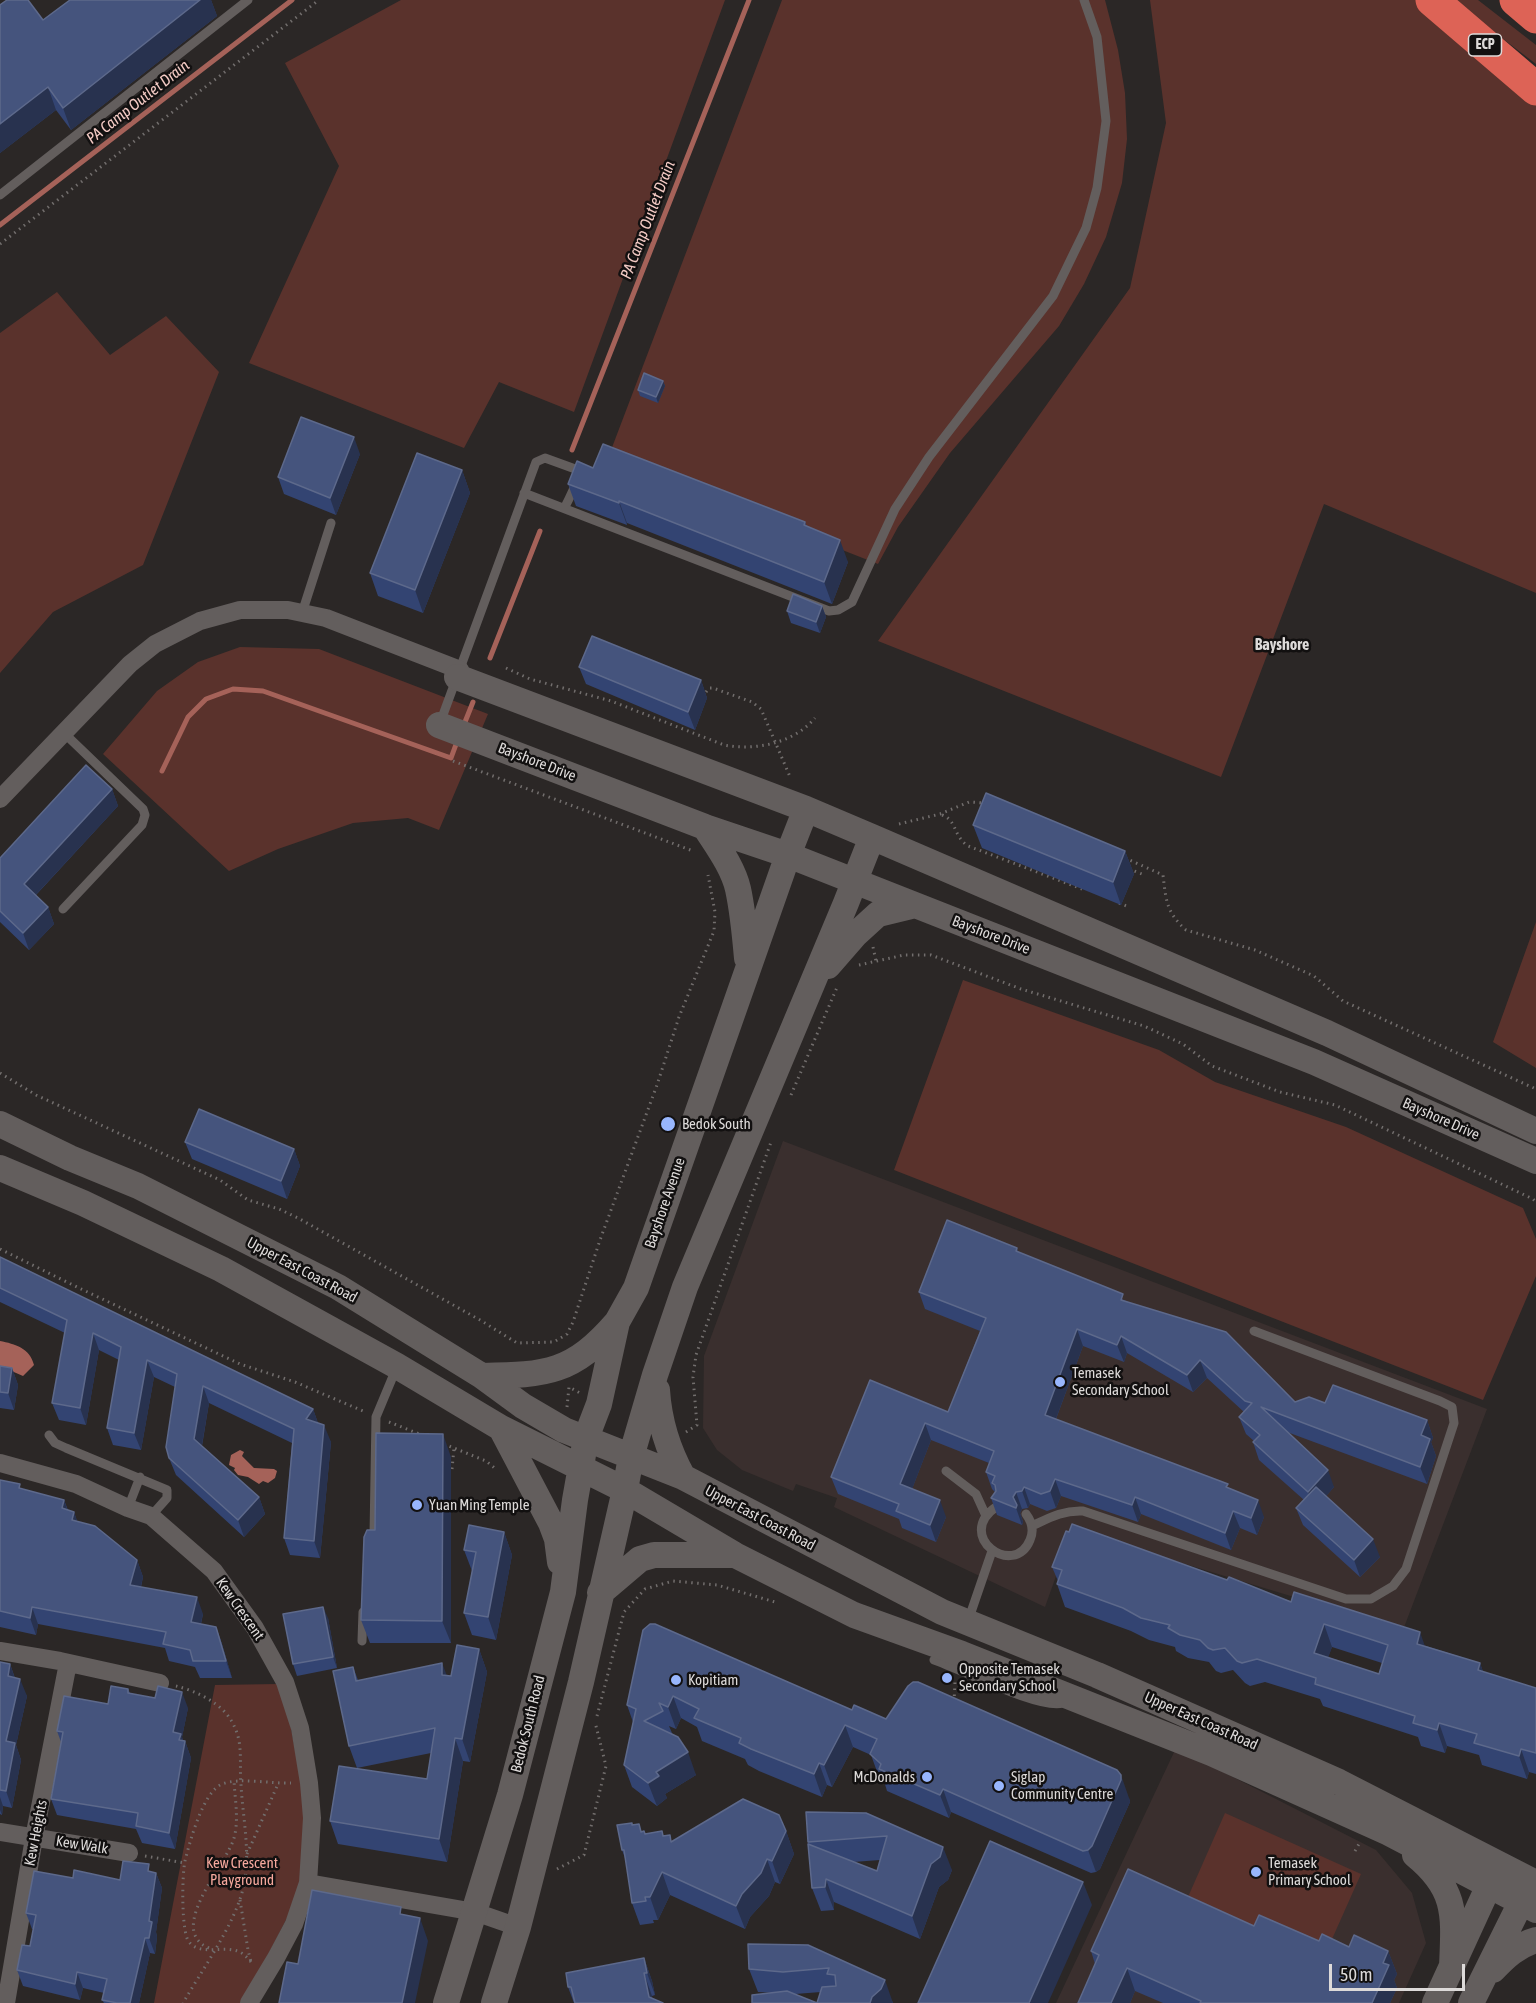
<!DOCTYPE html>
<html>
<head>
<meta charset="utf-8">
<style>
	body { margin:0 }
	#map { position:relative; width:1536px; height:2003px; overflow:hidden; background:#2b2726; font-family:"Asap Condensed",sans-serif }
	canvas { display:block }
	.scale { position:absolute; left:1329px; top:1964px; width:136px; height:27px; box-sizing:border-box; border:3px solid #dddad9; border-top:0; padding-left:8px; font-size:18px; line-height:21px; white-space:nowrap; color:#dddad9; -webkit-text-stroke:4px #121010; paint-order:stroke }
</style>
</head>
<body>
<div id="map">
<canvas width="1536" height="2003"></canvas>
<div class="scale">50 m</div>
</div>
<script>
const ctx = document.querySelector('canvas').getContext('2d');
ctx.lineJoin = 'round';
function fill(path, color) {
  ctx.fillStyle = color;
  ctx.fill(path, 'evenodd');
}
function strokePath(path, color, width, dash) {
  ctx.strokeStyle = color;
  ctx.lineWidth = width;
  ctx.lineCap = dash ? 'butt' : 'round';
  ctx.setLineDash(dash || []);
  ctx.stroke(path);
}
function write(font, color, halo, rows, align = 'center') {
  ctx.font = font + ' "Asap Condensed",sans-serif';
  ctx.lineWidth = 5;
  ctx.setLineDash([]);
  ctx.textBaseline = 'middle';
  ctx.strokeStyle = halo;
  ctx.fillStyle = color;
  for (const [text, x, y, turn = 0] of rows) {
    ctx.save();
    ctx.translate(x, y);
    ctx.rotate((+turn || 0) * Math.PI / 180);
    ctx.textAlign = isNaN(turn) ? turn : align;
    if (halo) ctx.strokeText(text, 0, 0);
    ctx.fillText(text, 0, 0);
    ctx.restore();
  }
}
fill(new Path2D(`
	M783,1141l704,268 -84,221 -327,-99 -5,3 -26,73 -211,-100 3,-9 -41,-14 -3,7 -51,-21 -25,-20 -14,-22 1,-72z
	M1176,1748l200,102 36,43 14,50 -27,60h-343z`), '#3a2f2e');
fill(new Path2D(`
	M401,0h324l-151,412 -75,-30 -35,66 -215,-85 90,-197 -54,-103z
	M782,0h323l13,50 7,43 2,46 -5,44 -16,54 -22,47 -25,42 -109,127 -52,74 -20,37 -270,-106z
	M1150,0h278l108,93v500l-212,-89 -103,273 -343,-136 252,-353 36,-165z
	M1452,0h26l58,45v19z
	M57,292l53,63 56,-39 53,56 -76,193 -90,47 -53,61v-340z
	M240,647l79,2 169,65 -49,116 -31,-12 -55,5 -75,26 -49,22 -126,-117 54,-63 41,-29z
	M1536,922v146l-43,-26z
	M963,980l196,70 56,32 131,45 177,81 13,31v37l-53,124 -589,-230z
	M278,1684l8,18 19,101 -5,90 -57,110h-89l61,-318z
	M1225,1813l136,61 -37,83 -136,-60z`), '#5a322c');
fill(new Path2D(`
	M0,1341c15,3 30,7 34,24l-11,11 -23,-10z
	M240,1450l4,2 -2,4 12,12 20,1 3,2 -2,7 -7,5 -5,-2 -4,3 -11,-7 -10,-2 -4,-5 1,-2 -6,-3 2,-10z`), '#a56259');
strokePath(new Path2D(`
	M0,225l292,-225
	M572,450l177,-450
	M490,658l50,-127
	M463,727l10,-25
	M162,771l26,-54 18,-18 27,-10 30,2 188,67 7,-19`), '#a56259', 5);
strokePath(new Path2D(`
	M0,244l319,-244
	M506,668l24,11 81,22 113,44c32,6 70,-2 91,-27
	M706,692l3,-4h4l39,14 9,7 30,70
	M453,761l240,90
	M942,815c15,5 11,21 26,31l114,43
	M899,824l41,-10 29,-12 16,1
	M1125,858l38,17c3,25 3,37 23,55l69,20 59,26 29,25 193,88
	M1129,869l13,5
	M1119,903l10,4
	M873,947l3,14
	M859,965l45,-10h27l90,34 123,37 39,18 29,22 68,26 55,13 198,94 3,3
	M0,1073l36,22 184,85 28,20 31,9 19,9 182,102 37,23 37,-1 13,-8 6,-12 27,-82 57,-155 22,-68 35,-86 1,-19 -7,-37
	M791,1095l47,-110
	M0,1249l79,39 161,76 55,18 68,29
	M567,1407l2,-20 11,6
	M389,1422l33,13
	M686,1432l11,-7 -4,-48 3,-22 75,-213
	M444,1444l42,17 11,9
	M452,1469l2,-21
	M176,1686c20,5 46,17 56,36 12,20 7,41 9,63 2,37 12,77 -1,114 -11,33 -39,73 -57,104
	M954,1702l1,-20
	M597,1716l27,-104 21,-23 28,-8 44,4 58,17
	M1355,1851l5,-9
	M247,1854l31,-70
	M145,1856l40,7
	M557,1869l27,-14 22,-89 -11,-44
	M240,1900l8,50 3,12
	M209,1948c-44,-18 18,-84 25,-110 5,-18 1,-38 0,-57
	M251,1962c-5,-6 -10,-11 -18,-12 -14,-3 -33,5 -44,-8 -8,-10 -7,-68 -4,-81 5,-20 18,-69 37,-77 18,-7 49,0 69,-1`), '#726e6d', 3, [1.5, 4.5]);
strokePath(new Path2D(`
	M0,195l248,-195
	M524,493l305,118 9,-1 14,-8 43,-93 34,-52 124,-161 33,-68 11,-40 9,-67 -9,-84 -13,-37
	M302,613l29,-90
	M440,723l96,-261 9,-4 33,12c1,12 -8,26 -13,37
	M63,909l79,-84 3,-10 -2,-6 -79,-76
	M49,1435l6,8 11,5 101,42v8l-16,18
	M946,1471l30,23 10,22
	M996,1507c-42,29 18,72 34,33 4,-9 2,-18 -4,-26
	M128,1508l12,-31
	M1032,1526c17,-8 31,-16 51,-15l263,88h25l22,-13 13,-17 48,-146 -2,-16 -12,-6 -186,-70
	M371,1542l3,-7 2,-118 20,-48
	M968,1621l24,-70
	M362,1641l1,-29
	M934,1660c27,9 105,50 129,43`), '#635e5d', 9);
strokePath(new Path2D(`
	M0,799l130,-135 25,-20 45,-23 40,-11h48l38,8 134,52
	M0,1463l76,21 52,24 23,8 63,55 41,57 30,54 15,46 9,55 3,35 -4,65 -14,41 -18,34 -27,45
	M0,1651l60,10 100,22
	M0,1832l129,21
	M308,1883l167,29 43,15
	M6,2003l28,-165 34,-175`), '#635e5d', 18);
strokePath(new Path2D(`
	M457,677l349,132 66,28 455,196 209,98
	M439,725l266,102 83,28 526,207 222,99
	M705,827c12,19 28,40 33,62 5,23 7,46 9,69
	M828,966l27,-31 23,-21 37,-9
	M0,1124l70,34 68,28 200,101 144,89 41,30 41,24 119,47 259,135 155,63 242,107 197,101
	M0,1168l83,35 138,66 176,97 104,62 124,62 110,65 119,60 108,39 249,99 178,80 147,77
	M482,1376c65,-1 91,-3 135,-54
	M657,1390c2,31 11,60 26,87
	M501,1428l50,95 6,16 3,23
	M600,1593l40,-34 14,-4h81
	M1415,1855c43,35 39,61 37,112
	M1493,1970c12,-13 25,-25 43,-30
	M446,2003l64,-208 53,-203 12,-92 11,-62 13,-34 18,-82 19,-34 152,-433 18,-46
	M494,2003l24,-76 63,-245 44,-192 6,-33 24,-82 30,-88 161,-384 26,-66
	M1435,2003l61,-133
	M1471,2003l58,-117`), '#635e5d', 26);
strokePath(new Path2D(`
	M1432,0l104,89
	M1516,0l20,17`), '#dd6356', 33);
fill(new Path2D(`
	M70,0h141l6,16 -146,114 -15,-20 -56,43v-148l43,15z
	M663,381l2,5 -7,17 -18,-7 -2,-6z
	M360,454l-24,61 -52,-21 -6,-17z
	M593,468l212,54 2,5 41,35 -16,42 -205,-81v2l-51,-19 -8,-22z
	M462,470l8,23 -47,120 -45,-17 -8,-23z
	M822,606l4,11 -6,16 -29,-10 -4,-12z
	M579,667l122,13 6,18 -12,32 -109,-46z
	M112,789l6,17 -82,89 12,12 6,17 -25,26 -29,-28v-64z
	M973,825l152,26 9,23 -13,31 -139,-57z
	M185,1142l109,7 6,17 -13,33 -95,-40z
	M1017,1248l1,4 108,49 169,101 30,1 102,17 6,18 -2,4 5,14 -9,28 -140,-52 47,55 -8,9 54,61 -20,20 -57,-52 -7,-17 8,-8 -45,-40 -6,-18 1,-1 -8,-7 -7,-17 5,-5 -37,-34 -14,14 -66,-39 -3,9 -41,-16 -27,73 173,69 35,29 -7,18 -17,-7 -9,22 -90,-36 -3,8 -77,-26 -5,12 -9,3 -17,-7 -2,4 -6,1 -2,4 3,9 -1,3 -25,-10 -6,-17 4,-6 -3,-3 -6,-17 3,-9 -58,-23 -19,49 34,28 -10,25 -34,-14 -3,-9 -61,-25 -7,-17 39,-97 78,32 32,-81 -55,-22 -6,-17z
	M0,1257l313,152 5,14 13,19 -11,116 -30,-3 -6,-17 8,-95 -83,-40 -7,43 57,51 6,17 -21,23 -68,-62 -7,-17 6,-71 -21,-10 -13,73 -28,-5 -6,-17 12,-68 -20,-10 -13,75 -27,-5 -7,-17 13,-70 -65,-31z
	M0,1366l12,2 6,17 -4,25 -14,-2z
	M451,1457v186h-81l-9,-23 14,-90z
	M0,1480l21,9 43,11 4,10 6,2 3,9 60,39 6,17 -2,10 62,27 -2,10 15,3 6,17 10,34h-32l-5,-11 -26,-6 -4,-13 -127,-24 -2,11 -36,-8z
	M504,1532l8,23 -16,85 -24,-5 -8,-22 8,-42 -8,-21z
	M1052,1567l175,13 199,66 54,17 3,9 53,16v86l-7,-2 -2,7 -45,-14 -3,-10 -32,-9 -2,7 -24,-7 -3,-9 -95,-31 -3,-7 -55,-17 -15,4 -5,-3 -12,-13 -12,3 -5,-2 -7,-9 -21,-4 -12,-7 -1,-4 -26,-7 -18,-9 -66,-24 -8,-23 1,-3zM1332,1647l50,16 -3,11 -51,-17z
	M328,1618l9,50 -40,8 -4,-12z
	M643,1630l209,80 34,9 243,79 1,4 -30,67 -4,3 -5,1 -140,-61 -2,6 -62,-27 -3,-10 -5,-4 -8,-22 -18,-8 -21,40 -5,-2 -5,12 -63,-26 -11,-6 -3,-6 -43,-18 -5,-14 -16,-9 -5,11 -7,-3 3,7 24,42 -31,19 2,4 -10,8 -25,-19 -8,-22 9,-43 -6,-17z
	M479,1649l8,23 -17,90 -7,-1 -16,101 -109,-18 -8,-23 97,-42 4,-26 -74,15 -8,-22 4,-79 5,13 93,-4z
	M0,1662l10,2 5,14 12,18 -11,49 5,15 -9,48 -9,-2 -1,9 -2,-1z
	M128,1689l2,4 58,15 -6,29 1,4h2l6,17 -16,91 -33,-6 -6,-14 -79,-14 -6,-16 10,-57 -4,-11 51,-27z
	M866,1813l86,57 -4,10 -9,7 -19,52 -86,-37v8l-13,1 -9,-23 -4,-46zM880,1860l-3,11 -24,-9z
	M633,1825l9,6h2l1,3 18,2 9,5 114,-10 8,23 -14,30 -5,-2 -6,14 -19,21 -5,12 -75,-34 -12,25h-5l1,3 -14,2 -8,-22 -6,-42 -4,-11z
	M152,1872l4,1 6,15 -6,44 1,5 -2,17 -5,-1 -11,50h-35l-2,-3 2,-7 -21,-5 -3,12 -57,-14 -6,-16 13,-24 3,-17h-1l-6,-16 47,-35 47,2z
	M1254,1926l65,15 30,6 39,4 9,23 -3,6 3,8 -7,15h-227l-28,-12 -5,12h-52l17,-39 -4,-13z
	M808,1945l85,57v1h-76l4,-11 -26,2 -37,-2 -9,-23z
	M644,1958l8,23 3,14 -3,1v2l11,5h-89l-6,-16z`), '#334472');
fill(new Path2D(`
	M200,0h11l6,16 -146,114 -8,-22z
	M48,87l8,23 -56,43v-29z
	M663,381l2,5 -7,17 -2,-6z
	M354,437l6,17 -24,61 -6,-17z
	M462,470l8,23 -47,120 -8,-23z
	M619,501l8,22v2l-8,-22z
	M840,540l8,22 -16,42 -8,-22z
	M822,606l4,11 -6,16 -4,-11z
	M701,680l6,18 -12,32 -7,-18z
	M112,789l6,17 -88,95 -6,-17z
	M1125,851l9,23 -13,31 -8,-23z
	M48,907l6,17 -25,26 -6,-17z
	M294,1149l6,17 -13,33 -6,-18z
	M1077,1329l6,17 -32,86 -6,-17z
	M93,1333l6,17 -13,75 -6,-17z
	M1121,1336l6,17 -3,9 -7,-17z
	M147,1360l7,17 -13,73 -7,-17z
	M1200,1360l7,18 -14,14 -6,-17z
	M12,1368l6,17 -4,25 -6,-17z
	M203,1386l6,17 -9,53 -6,-17z
	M313,1409l6,17 -13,-7z
	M1427,1420l6,18 -2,4 5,14 -9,28 -7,-17 1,-32z
	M925,1423l6,17 -24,62 -7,-18z
	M324,1425l7,17 -11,116 -6,-17z
	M443,1434l8,23v186l-9,-22z
	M1328,1470l6,17 -19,22 -7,-17z
	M1055,1479l6,17 -5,12 -6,-17z
	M1024,1487l6,17 -2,4 -6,-17z
	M1016,1492l6,17 -2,4 3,9 -1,3 -6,-17 -3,-11z
	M259,1497l6,17 -21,23 -6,-17z
	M1135,1497l6,17 -3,8 -6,-17z
	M64,1500l6,17 -8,-9z
	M940,1500l6,17 -10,25 -6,-17z
	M1258,1500l6,17 -7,18 -6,-17z
	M1233,1511l7,17 -9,22 -6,-17z
	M74,1512l6,17 -8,-9z
	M504,1532l8,23 -16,85 -8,-23z
	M1373,1539l7,18 -20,20 -6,-17z
	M137,1560l6,17 -6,25 -7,-17z
	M197,1597l6,17 -6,25 -6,-17z
	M32,1607l6,17 -2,11 -6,-17z
	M323,1607l5,11 9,50 -4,-11z
	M1324,1624l8,23 -10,28 -8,-22z
	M216,1627l6,17 10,34 -6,-17z
	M1420,1632l8,23 -11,-11z
	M479,1649l8,23 -17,90 -8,-23z
	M442,1663l9,23 -9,-11z
	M1480,1663l8,22 -10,-15z
	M10,1664l6,18 -8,-6z
	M20,1679l7,17 -11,49 5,15 -9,48 -6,-17v-50z
	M182,1692l6,16 -6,29 3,8v-4l6,17 -16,91 -6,-16 4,-101z
	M673,1696l8,22 -5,11 -8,-22z
	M1439,1723l8,23 -2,7 -8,-23z
	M845,1725l8,22 -21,40 -8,-22z
	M455,1738l8,23 -16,101 -8,-23z
	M1521,1749l8,23 -2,7 -8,-23z
	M688,1752l8,23 -31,19 2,4 -10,8 -9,-23 8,-11z
	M819,1763l8,22 -5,12 -8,-23z
	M1121,1775l8,23 1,4 -30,67 -4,3 -8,-22z
	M943,1789l8,23 -2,6 -9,-23z
	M0,1797l3,9 -1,9 -2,-5z
	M786,1831l8,23 -14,30 -8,-23z
	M943,1847l9,23 -4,10 -9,7 -19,52 -8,-23 19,-52z
	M767,1859l8,23 -6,14 -19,21 -5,12 -9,-23 6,-12z
	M662,1872l8,23 -12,25 -8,-23z
	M156,1873l6,15 -6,44 1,5 -2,17 -6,-16v-17z
	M826,1879l8,23v8l-9,-23z
	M1083,1882l9,23 -44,98h-19z
	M420,1918l8,23 -13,62h-13z
	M145,1938l5,15 -11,50h-9z
	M1388,1951l9,23 -3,6 3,8 -7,15h-18l11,-40z
	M644,1958l8,23 3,14 -8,-22z
	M1127,1968l8,23 -5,12h-19z
	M77,1972l6,16 -3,12 -5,-16z
	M644,1973l8,23 1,7 -4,-6z
	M885,1980l8,23h-23l2,-6z`), '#28324f');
const building = new Path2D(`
	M7,0h21l15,20 27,-20h130l-137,108 -15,-21 -48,37v-119z
	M644,373l19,8 -7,16 -18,-7z
	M301,417l53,20 -24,61 -52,-21z
	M603,444l202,78 -1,3 36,15 -16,42 -205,-81v2l-51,-19 9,-23 16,7z
	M417,453l45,17 -47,120 -45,-17z
	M793,594l29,12 -6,16 -29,-11z
	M592,636l109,44 -13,32 -109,-45z
	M86,765l26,24 -88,95 24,23 -25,26 -23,-22v-53z
	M986,793l139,58 -12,31 -140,-57z
	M199,1109l95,40 -13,32 -96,-39z
	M947,1220l70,28 -1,3 107,43 -2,6 105,32 69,70 14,-5 16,6 8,-18 94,35 -6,15 9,4 -10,28 -159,-60 67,63 -20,22 -55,-50 7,-7 -21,-18 13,-14 -7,-2 -45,-41 -13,15 -66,-39 -4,9 -40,-16 -32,86 183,69 -2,3 32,13 -7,18 -18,-7 -8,22 -90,-36 -3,8 -77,-26 -5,12 -9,3 -17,-7 -2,4 -6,1 -3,5 4,8 -1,3 -25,-10 5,-7 -1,-6 -3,-2 3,-7 -9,-4 8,-21 -69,-28 -25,61 40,16 -10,25 -34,-14 3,-7 -68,-27 39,-97 78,32 38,-94 -67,-26z
	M0,1257l313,152 -7,10 18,6 -10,116 -30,-3 10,-109 -91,-43 -9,53 65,58 -21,23 -69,-62 -3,-11 11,-73 -30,-14 -13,73 -27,-5 14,-81 -28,-14 -13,75 -28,-5 15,-83 -67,-32z
	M0,1366l12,2 -4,25 -8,-1z
	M376,1433l67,1 -1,187 -81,-1 3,-83 3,-7h8z
	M0,1480l20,4 -1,4 45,12 -2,8 12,4 -2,8 23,6 42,34 -7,25 67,12 -6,25 25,5 10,34h-33l-3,-11 -27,-6 3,-12 -134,-25 -2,11 -30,-7z
	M1316,1487l57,52 -19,21 -58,-52z
	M1072,1524l155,56 2,-3 62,25 3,-10 126,40 -3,12 63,19 -2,7 58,18v65l-15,-4 -2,7 -45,-13 3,-9 -38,-11 -2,7 -24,-7 2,-7 -100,-32 1,-6 -59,-19 -15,4 -5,-2 -12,-13 -12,2 -5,-2 -8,-8 -20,-5 -12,-7 2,-3 -29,-7 -18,-10 -66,-24 5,-14 -10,-3 14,-36 3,1zM1324,1624l64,21 -9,29 -65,-21z
	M469,1525l35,7 -16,85 -24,-4 12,-61 -12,-2z
	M323,1607l10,50 -40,7 -10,-50z
	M650,1624h5l197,86 2,-5 32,14 22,-33 5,-4h5l199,88 4,5v5l-29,66 -4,4 -5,1 -140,-62 -3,6 -61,-26 2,-5 -11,-10 7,-15 -32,-14 -21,40 -5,-2 -5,11 -63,-25 -12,-6 2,-5 -47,-20 5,-9 -26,-13 -5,11 -9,-4 4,8 -19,10 34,16 10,15 -32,20 3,4 -11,7 -24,-18 12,-56 -9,-4 16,-75z
	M457,1645l22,4 -17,90 -7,-1 -16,101 -109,-18 9,-55 88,13 8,-51 -86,18 -16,-75 20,-4 3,14 86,-18v12l9,1z
	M0,1662l10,2 -2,12 12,3 -14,62 9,2 -9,48 -6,-1z
	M111,1686l17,3v4l27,5 3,-12 24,6 -9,40 8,2 -2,6 6,1 -16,92 -33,-7 2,-13 -87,-14 12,-67 -6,-1 7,-35 44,8z
	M743,1799l36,16 7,16 -14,30 -5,-2 -6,14 -19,21 -6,12 -74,-34 -12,25h-5l1,4 -14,2 -8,-53h-2l-5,-25 15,-2v2l7,-1 2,8 3,-1 1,3 17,-3 1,5 7,-1 1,7z
	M806,1812l60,1 77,34 -3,10 -9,7 -19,52 -86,-37 -1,8 -13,1 -4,-44 69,27 10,-35 -79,6z
	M990,1841l93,41 -54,121h-111z
	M123,1861l26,3 -1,7 8,2 -7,48 3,1 -3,16h-4l-15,65h-13l-15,-3 5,-21 -30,-7 -2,12 -58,-14 5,-25 8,1 6,-31 -10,-2 8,-42 39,7 1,-8 46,10z
	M1128,1869l126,57 5,-11 60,26 3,-7 27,13 5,-12 34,16 -5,12 6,2 -17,38h-172l1,-2 -74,-33 -16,35h-33l21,-48 -8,-4z
	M312,1890l89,17 -1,7 20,4 -18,85h-123l8,-41 11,2z
	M748,1944l60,1 77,35 -4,9 -9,8 -2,6h-53l5,-16 14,-1 -1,-11 -8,-1 2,-6 -46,4 -34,-3z
	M644,1958l3,15h-3l5,24 14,6h-88l-4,-16h-3l-2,-14z
	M787,1991l30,12h-65v-8z`);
fill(building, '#45547d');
strokePath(building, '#5d698b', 1.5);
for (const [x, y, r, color] of [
	[668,1124,8,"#98b6fd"],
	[1060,1382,6,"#98b6fd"],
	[417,1505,6,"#98b6fd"],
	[947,1678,6,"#98b6fd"],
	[676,1680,6,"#98b6fd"],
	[927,1777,6,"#98b6fd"],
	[999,1786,6,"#98b6fd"],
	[1256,1872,6,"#98b6fd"]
]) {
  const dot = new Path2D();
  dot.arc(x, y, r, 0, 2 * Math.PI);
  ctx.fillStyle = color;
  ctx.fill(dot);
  strokePath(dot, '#121010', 2);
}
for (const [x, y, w] of [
	[1485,45,33]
]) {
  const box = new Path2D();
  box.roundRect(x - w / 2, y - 11, w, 22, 4.5);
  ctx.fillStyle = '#121010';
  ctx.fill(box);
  strokePath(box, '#dddad9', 1.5);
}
write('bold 14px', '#dddad9', null, [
	["ECP",1485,45]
]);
write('15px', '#dddad9', '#121010', [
	["Bayshore Drive",537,762,21],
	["Bayshore Drive",991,935,21],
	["Bayshore Drive",1441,1119,24],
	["Bayshore Avenue",665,1203,-71],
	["Upper East Coast Road",302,1270,28],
	["Upper East Coast Road",760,1518,28],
	["Kew Crescent",240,1609,55],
	["Upper East Coast Road",1201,1721,24],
	["Bedok South Road",528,1724,-76],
	["Kew Heights",36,1833,-79],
	["Kew Walk",82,1845,9]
]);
write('15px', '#dddad9', '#121010', [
	["Bedok South",682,1124],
	["Temasek",1072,1373],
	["Secondary School",1072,1390],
	["Yuan Ming Temple",429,1505],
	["Opposite Temasek",959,1669],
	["Secondary School",959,1686],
	["Kopitiam",688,1680],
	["McDonalds",915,1777,"right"],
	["Siglap",1011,1777],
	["Community Centre",1011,1794],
	["Temasek",1268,1863],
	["Primary School",1268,1880]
], 'left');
write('15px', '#f6a89d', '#121010', [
	["Kew Crescent",242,1863],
	["Playground",242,1880]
]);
write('italic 16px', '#f4cbc5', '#121010', [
	["PA Camp Outlet Drain",138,102,-38],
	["PA Camp Outlet Drain",648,220,-69]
]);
write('bold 16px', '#dddad9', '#121010', [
	["Bayshore",1282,645]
]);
</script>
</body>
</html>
